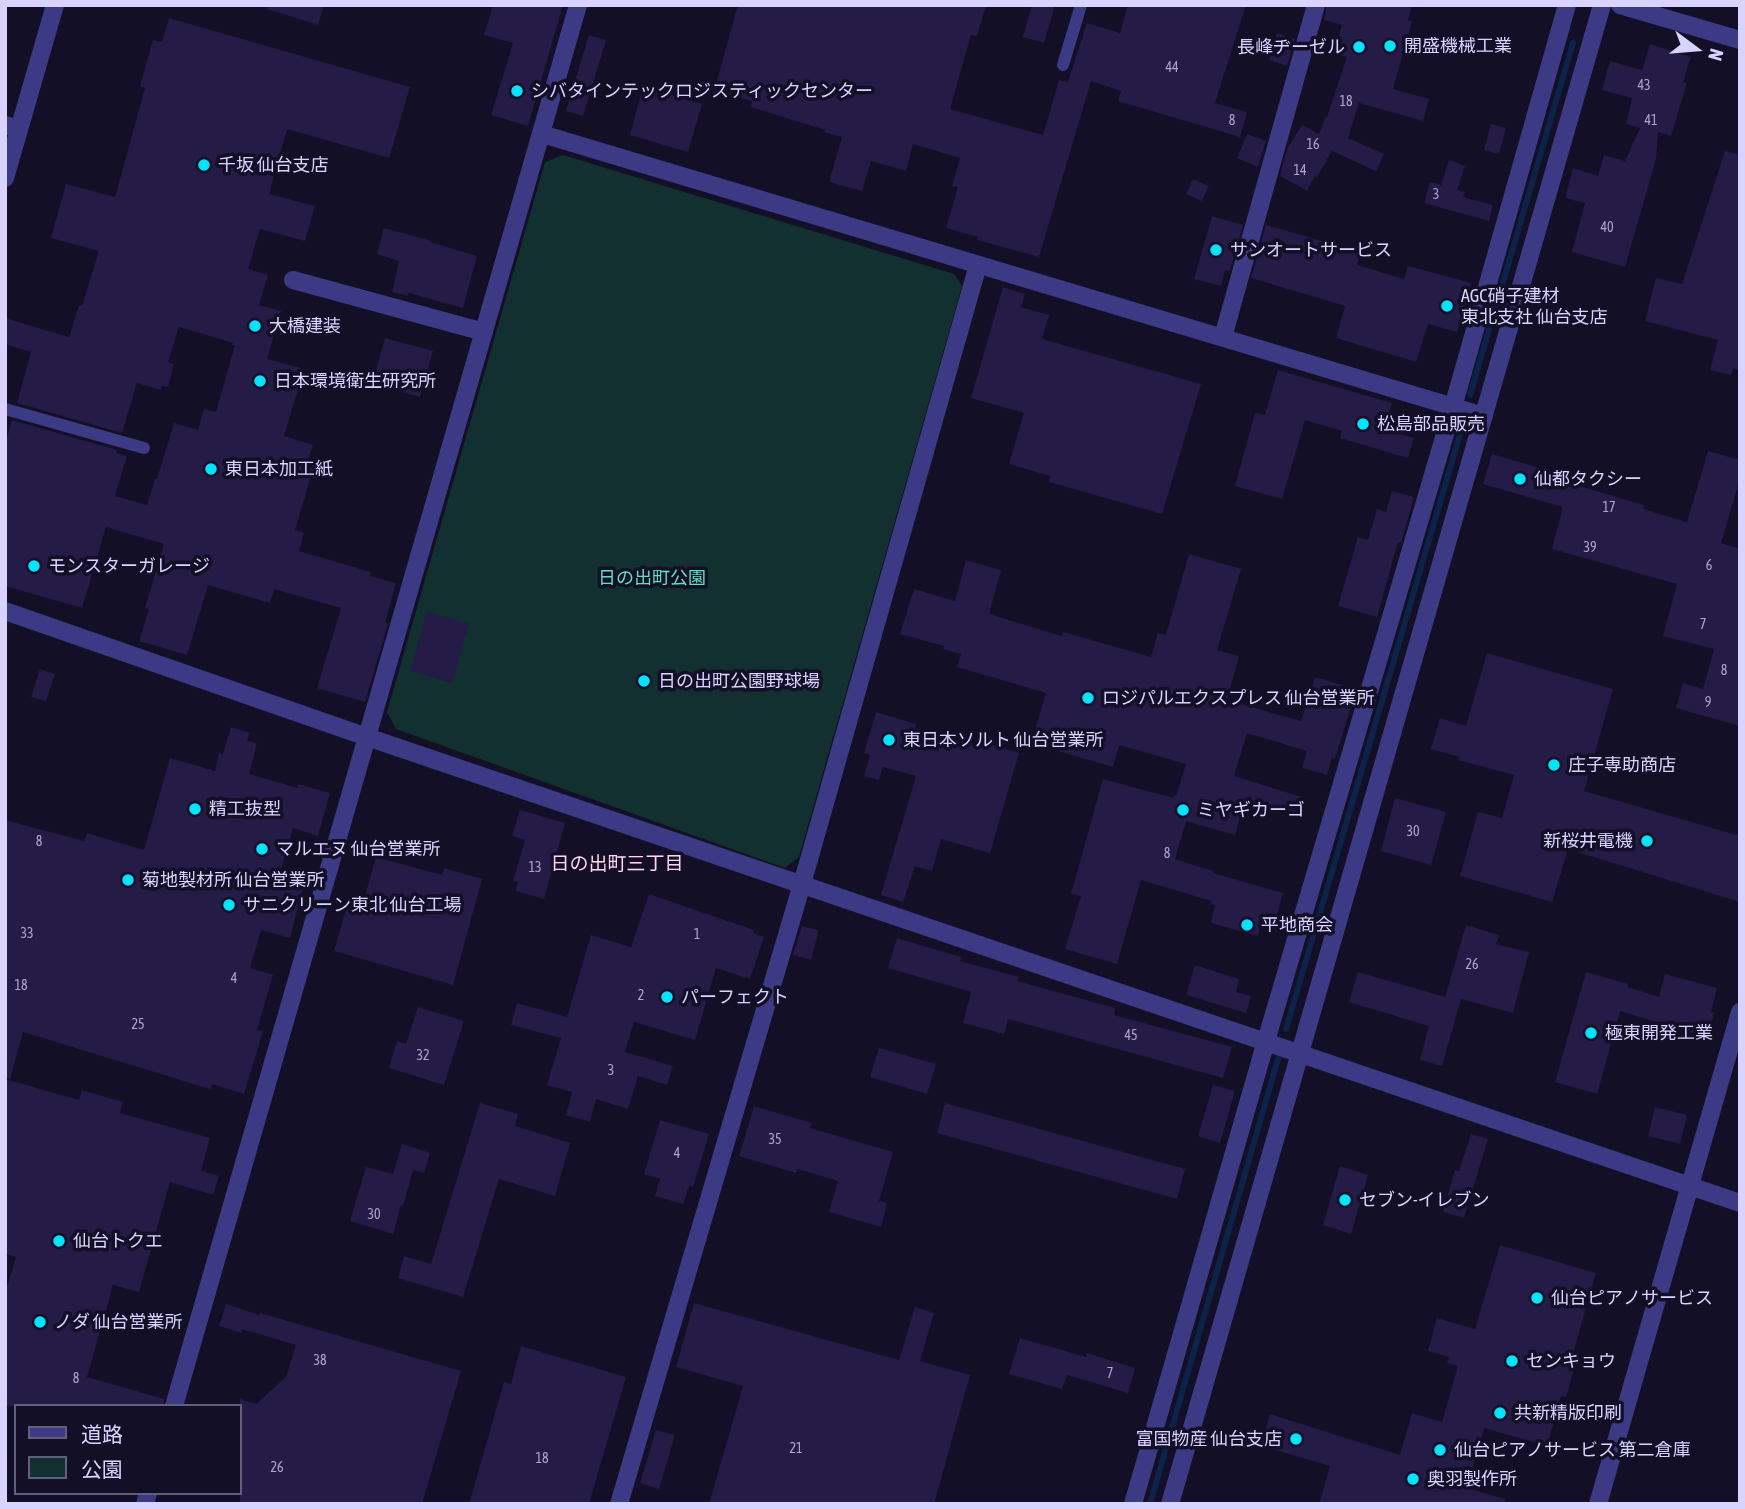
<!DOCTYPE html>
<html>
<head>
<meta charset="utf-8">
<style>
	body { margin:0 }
	#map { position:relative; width:1745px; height:1509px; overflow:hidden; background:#130f26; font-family:"Asap Condensed","Noto Sans JP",sans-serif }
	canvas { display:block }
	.frame { position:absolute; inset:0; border:7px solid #d9d4ff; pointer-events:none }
	.legend { position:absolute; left:14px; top:1404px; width:228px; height:91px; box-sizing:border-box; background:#130f26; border:2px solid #625e7d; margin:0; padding:9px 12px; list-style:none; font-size:21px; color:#d9d4ff }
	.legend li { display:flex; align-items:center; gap:14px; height:35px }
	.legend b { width:35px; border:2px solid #625e7d }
	.north { position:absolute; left:1661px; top:14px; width:70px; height:70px; -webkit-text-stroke:5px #130f26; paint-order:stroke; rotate:106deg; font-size:19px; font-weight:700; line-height:28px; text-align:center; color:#d9d4ff }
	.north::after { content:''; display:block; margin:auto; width:24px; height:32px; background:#d9d4ff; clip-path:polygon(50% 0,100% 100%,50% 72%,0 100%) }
</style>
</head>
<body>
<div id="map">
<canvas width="1745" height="1509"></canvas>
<div class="frame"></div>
<ul class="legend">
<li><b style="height:9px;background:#3d3a85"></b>道路</li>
<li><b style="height:19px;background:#12302f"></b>公園</li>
</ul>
<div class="north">N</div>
</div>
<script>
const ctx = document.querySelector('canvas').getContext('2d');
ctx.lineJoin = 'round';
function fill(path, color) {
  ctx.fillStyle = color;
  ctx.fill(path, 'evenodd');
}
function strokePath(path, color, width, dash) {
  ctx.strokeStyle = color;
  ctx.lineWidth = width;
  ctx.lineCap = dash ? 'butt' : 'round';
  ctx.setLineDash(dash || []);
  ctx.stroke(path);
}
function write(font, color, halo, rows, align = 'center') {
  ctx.font = font + ' "Asap Condensed","Noto Sans JP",sans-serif';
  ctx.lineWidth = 7;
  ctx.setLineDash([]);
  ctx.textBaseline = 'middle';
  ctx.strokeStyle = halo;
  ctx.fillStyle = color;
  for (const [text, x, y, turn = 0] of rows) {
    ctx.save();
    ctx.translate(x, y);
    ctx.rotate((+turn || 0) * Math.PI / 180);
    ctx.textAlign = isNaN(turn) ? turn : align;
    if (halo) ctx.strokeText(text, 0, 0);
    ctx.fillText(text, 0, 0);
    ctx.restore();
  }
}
fill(new Path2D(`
	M563,155l391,119 8,12 -163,571 -14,11 -389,-139 -9,-17 158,-550z`), '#12302f');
strokePath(new Path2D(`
	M1470,395l103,-352
	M1286,1029l177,-605
	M1150,1504l128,-445`), '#0c2248', 6);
fill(new Path2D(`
	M268,5h56l-6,20 -51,-16z
	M493,5h70l-35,121 -37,-11 22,-72 -29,-8z
	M738,5h248l-9,31 -6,-1 -21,74 93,26 16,-55 9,2 19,-59 33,10 8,-28h118l-31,98 32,9 -7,25 -122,-36 3,-10 -30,-10 -52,176 -62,-17 1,-3 -32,-9 12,-41 -6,-1 8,-28 -47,-14 -7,27 -35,-10 -9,30 -33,-9 13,-45 -18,-5 1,-2 -74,-23 1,-6 -38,-10z
	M1032,5h23l-11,38 -21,-6z
	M1327,5h85l-4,15 4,1 -19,68 36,10 -6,22 -64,-18 -11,35 36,16 -8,17 -44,-20 -15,26 -2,-1 -8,15 -27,-15 7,-27 15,-24 17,9 7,-18 1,1 20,-60 -13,-4 8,-28 -18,-5z
	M169,18l241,69 -21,71 -102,-29 -18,65 46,12 -10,35 -45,-12 -12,40 20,6 -9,30 22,6 -14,48 37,10 -20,67 29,9 -7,21 7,3 -18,61 9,3 -5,18 72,21 -1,4 26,7 -11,40 3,1 -23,78 -48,-14 24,-80 -67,-19 -4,14 -62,-18 -21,70 -48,-14 10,-32 -4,-1 19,-64 -58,-17 -24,81 -77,-22v-141l7,-25 105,30 -1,3 11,3 -12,40 32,9 8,-26h2l17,-56 24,7 6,-21 12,3 19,-67h-3l1,-2 -54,-16 -11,35 6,2 -6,23 -6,-1 -1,4 -24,-7 -15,50 -105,-30 14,-51 -26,-8v-26l64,19 10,-32 3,1 17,-55 -48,-13 15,-54 49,13 30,-109 -5,-2 13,-46 9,2z
	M1277,33l18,6 -8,27 -18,-6z
	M589,35l17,5 -23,76 -17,-5z
	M1650,44l41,13 -8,25 4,1 -16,53 -13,-4 -2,27 -31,108 -53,-15 13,-49 -20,-5 8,-30 25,8 6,-21 21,6 15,-33 -14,-4 6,-26 -30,-8 8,-29 32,9z
	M643,87l59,17 -14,48 -58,-17z
	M1491,124l15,4 -7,26 -15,-4z
	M1247,134l19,7 -8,26 -21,-9z
	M1725,151l15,4v215l-7,-2 -2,7 -21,-5 8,-30 -73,-19 11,-43 26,6z
	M1449,160l16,6 -8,24 8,2 -2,5 30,8 -4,16 -65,-18 6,-21 11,3z
	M1193,179l16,7 -7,15 -16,-7z
	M1212,216l31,9 -13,46 -5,-1 -4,16 -27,-7z
	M1266,225l95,27 -4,13 47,14 4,-13 63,17 -14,49 -29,-8 -12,38 -80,-24 9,-32 -94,-28z
	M384,228l47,13 -1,1 47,14 -14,52 -54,-15 -1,3 -16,-4 7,-31 -22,-7z
	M1003,287l22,7 -4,13 28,8 -7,24 159,45 -39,130 -113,-32 1,-6 -41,-12 15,-51 -53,-15z
	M385,338l48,13 -13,46 -48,-13z
	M1278,370l114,33 -8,27 30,8 -6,20 -68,-20 2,-7 -37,-11 -23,79 -47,-13 20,-73 10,2z
	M1708,451l32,9v19l-19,64 19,6v177l-64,-18 7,-25 20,6 11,-40 -51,-13 14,-52 -125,-35 11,-42 -80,-23 9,-30 64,19 -1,6 89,26 -1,4 44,13z
	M1392,491l22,6 -13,46 -3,-1 -21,75 -39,-11 20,-69 10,3 9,-31 9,3z
	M1189,554l52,15 -24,81 22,6 -12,44 74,21 14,-44 41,12 -21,70 -3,-1 -5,17 -25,-7 5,-17 -60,-18 -13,43 68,21 -6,20 -35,-11 -1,4 -16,-5 -9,30 -49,-14 -11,38 38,12v2l70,20 -8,29 -13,-4 -4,18 -47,-13 4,-18 -5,-1 1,-3 -70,-21 -24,84 -52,-15 16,-53 -10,-2 32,-115 70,19 1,-3 2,1 10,-32 -67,-19 -6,22 -82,-24 15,-50 -89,-26 4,-13 -18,-5 1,-3 -44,-12 14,-45 41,12 11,-41 35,10 -12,44 73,22 1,-4 88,25 7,-24 8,2z
	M427,611l42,13 -17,59 -42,-12z
	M1487,653l126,36 -29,102 156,45v66l-172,-53 -16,53 -92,-26 18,-64 24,6 12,-43 -56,-15 1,-3 -28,-8 9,-31 26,8z
	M40,669l15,5 -9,27 -15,-4z
	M876,712l40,12 -1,4 60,17 2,-5 42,13 -29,100 -49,-14 -9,32 -17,-5 -12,36 -22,-7 35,-119 -33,-9 -4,13 -15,-4 6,-21 -6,-2z
	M231,727l19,6 -3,8 10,2 -8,31 49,14v-4l32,9 -12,43 -25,-8 -12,41 25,7 -16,62 -29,-8 -11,38 23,7 -16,55 6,1 -19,63 -32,-10 -2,5 -187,-57 -13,47 -5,-1v-258l79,21 3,-8 57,17 26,-92 45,13 4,-18 4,1z
	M1395,798l51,14 -15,53 -50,-14z
	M520,810l45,13 -21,76 -28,-8 2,-9 -5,-1 12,-41 -13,-4z
	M376,857l66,18 2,-7 38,11 -29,106 -119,-34 15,-52 14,4z
	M649,894l105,36 -1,3 11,4 -14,42 -34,-11 -21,72 -61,-18 -9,30 48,14 -6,19 -29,-9 -10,33 -32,-10 -6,23 -24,-7 6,-23 -25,-7 14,-47 -50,-13 6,-22 50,14 24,-82 40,12z
	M1466,925l33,10 -3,9 33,8 -16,61 -52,-14 -19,67 -22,-6 9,-34 -80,-24 9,-30 87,25z
	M802,926l17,4 -8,30 -18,-5z
	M897,938l64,19 -1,4 59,16 -2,4 98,27 -1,7 118,32 -9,31 -215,-59 -4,15 -41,-11 8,-31 -83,-24z
	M1195,965l44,14 -3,13 15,4 -5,17 -60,-18z
	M1586,972l42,12 -1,3 32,10 6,-23 52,14 -6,24 3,1 -7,24 -87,-26 -23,83 -42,-12z
	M418,1007l46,14 -20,64 -55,-17 8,-27 9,3z
	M879,1048l57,16 -9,30 -57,-17z
	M5,1079l74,21 3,-10 41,12 -3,11 90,25 -9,33 18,5 -6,19 -43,-13 -31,110 -26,-7 -26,92 77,22 -1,7h-158v-113l11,-36 -11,-3z
	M1213,1085l22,6 -15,52 -22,-7z
	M480,1103l38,11 -3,12 55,17 -15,53 -56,-17 -36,118 -65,-19 6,-22 27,8z
	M945,1103l240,66 -8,30 -240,-66z
	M754,1106l58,17 -2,5 83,24 -14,49 8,2 -6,24 -52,-15 9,-31 -40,-12 -2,4 -57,-17z
	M1655,1107l32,8 -7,29 -32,-8z
	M660,1120l49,14 -16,53 -4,-1 -6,18 -28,-8 5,-17 -16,-5z
	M1471,1134l17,5 -24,79 -21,-6 12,-42 4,1z
	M402,1144l28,9 -6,20 -11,-3 -10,36 -2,-1 -8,29 -43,-13 16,-54 27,7z
	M1340,1166l28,9 -17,59 -28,-9z
	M1500,1245l96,28 -24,84 5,2 -11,38 -5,-1 -14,50 -63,-18 -17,60 38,11 -1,5h-185l11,-38 -69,-20 9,-32 130,41 12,-42 30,9 16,-56 -11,-3 2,-6 -21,-6 9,-33 38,11z
	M694,1303l205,57 16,-53 19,6 -14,48 50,14 -36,129h-225l34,-118 -67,-19z
	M226,1304l33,11 1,-2 201,58 -39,133h-182v-105l16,5 30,-27 10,-32 -54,-16 -1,4 -22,-7z
	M1020,1338l66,19 1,-4 48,15 -7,25 -61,-18 -5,14 -53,-15z
	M521,1346l105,31 -37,127h-120l35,-122 7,2z
	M656,1430l19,5 -16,54 -19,-6z`), '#241b47');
strokePath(new Path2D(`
	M1063,65l18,-60
	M5,409l139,39`), '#3d3a85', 12);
strokePath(new Path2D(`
	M5,125l14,4
	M542,134l942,282
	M293,280l191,52
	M1223,337l93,-332
	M1133,1504l133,-463 187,-634 114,-402
	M1170,1504l432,-1499`), '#3d3a85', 18);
strokePath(new Path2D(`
	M1620,5l120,35
	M5,178l50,-173
	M5,611l362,126 1373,466
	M174,1406l404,-1401
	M145,1504l3,-11
	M619,1504l183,-620 176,-619
	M1598,1504l142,-492`), '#3d3a85', 18);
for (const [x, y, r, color] of [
	[1390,46,7,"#00e5ff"],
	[1359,47,7,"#00e5ff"],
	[517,91,7,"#00e5ff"],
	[204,165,7,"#00e5ff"],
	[1216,250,7,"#00e5ff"],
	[1447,306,7,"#00e5ff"],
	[255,326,7,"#00e5ff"],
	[260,381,7,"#00e5ff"],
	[1363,424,7,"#00e5ff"],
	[211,469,7,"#00e5ff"],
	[1520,479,7,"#00e5ff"],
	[34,566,7,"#00e5ff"],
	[644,681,7,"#00e5ff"],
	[1088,698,7,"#00e5ff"],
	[889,740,7,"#00e5ff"],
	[1554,765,7,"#00e5ff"],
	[195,809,7,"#00e5ff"],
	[1183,810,7,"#00e5ff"],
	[1647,841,7,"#00e5ff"],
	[262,849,7,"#00e5ff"],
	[128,880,7,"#00e5ff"],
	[229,905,7,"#00e5ff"],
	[1247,925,7,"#00e5ff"],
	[667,997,7,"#00e5ff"],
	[1591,1033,7,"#00e5ff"],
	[1345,1200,7,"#00e5ff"],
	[59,1241,7,"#00e5ff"],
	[1537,1298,7,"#00e5ff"],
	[40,1322,7,"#00e5ff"],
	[1512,1361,7,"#00e5ff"],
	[1500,1413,7,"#00e5ff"],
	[1296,1439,7,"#00e5ff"],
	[1440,1450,7,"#00e5ff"],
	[1413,1479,7,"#00e5ff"]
]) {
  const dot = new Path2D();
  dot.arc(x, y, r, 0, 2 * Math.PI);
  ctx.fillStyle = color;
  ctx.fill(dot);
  strokePath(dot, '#130f26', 2.5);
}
write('14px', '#aca6d1', null, [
	["44",1172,68],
	["43",1644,86],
	["18",1346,102],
	["8",1232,121],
	["41",1651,121],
	["16",1313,145],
	["14",1300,171],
	["3",1436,195],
	["40",1607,228],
	["17",1609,508],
	["39",1590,548],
	["6",1709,566],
	["7",1703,625],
	["8",1724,671],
	["9",1708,703],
	["30",1413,832],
	["8",39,842],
	["8",1167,854],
	["13",535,868],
	["33",27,934],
	["1",697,935],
	["26",1472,965],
	["4",234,979],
	["18",21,986],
	["2",641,996],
	["25",138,1025],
	["45",1131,1036],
	["32",423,1056],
	["3",611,1071],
	["35",775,1140],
	["4",677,1154],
	["30",374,1215],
	["38",320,1361],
	["7",1110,1374],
	["8",76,1379],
	["21",796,1449],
	["18",542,1459],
	["26",277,1468]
]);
write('18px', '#d9d4ff', '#130f26', [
	["開盛機械工業",1404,46],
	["長峰ヂーゼル",1345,47,"right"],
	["シバタインテックロジスティックセンター",531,91],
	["千坂 仙台支店",218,165],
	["サンオートサービス",1230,250],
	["AGC硝子建材",1461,296],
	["東北支社 仙台支店",1461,317],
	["大橋建装",269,326],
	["日本環境衛生研究所",274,381],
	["松島部品販売",1377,424],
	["東日本加工紙",225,469],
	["仙都タクシー",1534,479],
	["モンスターガレージ",48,566],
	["日の出町公園野球場",658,681],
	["ロジパルエクスプレス 仙台営業所",1102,698],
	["東日本ソルト 仙台営業所",903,740],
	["庄子専助商店",1568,765],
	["精工抜型",209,809],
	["ミヤギカーゴ",1197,810],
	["新桜井電機",1633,841,"right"],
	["マルエヌ 仙台営業所",276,849],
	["菊地製材所 仙台営業所",142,880],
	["サニクリーン東北 仙台工場",243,905],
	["平地商会",1261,925],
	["パーフェクト",681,997],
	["極東開発工業",1605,1033],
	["セブン-イレブン",1359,1200],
	["仙台トクエ",73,1241],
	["仙台ピアノサービス",1551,1298],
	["ノダ 仙台営業所",54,1322],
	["センキョウ",1526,1361],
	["共新精版印刷",1514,1413],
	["富国物産 仙台支店",1282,1439,"right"],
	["仙台ピアノサービス 第二倉庫",1454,1450],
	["奥羽製作所",1427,1479]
], 'left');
write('18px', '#5fe0c0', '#130f26', [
	["日の出町公園",652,578]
]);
write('19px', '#ffd6f0', '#130f26', [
	["日の出町三丁目",617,864]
]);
</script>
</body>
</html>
